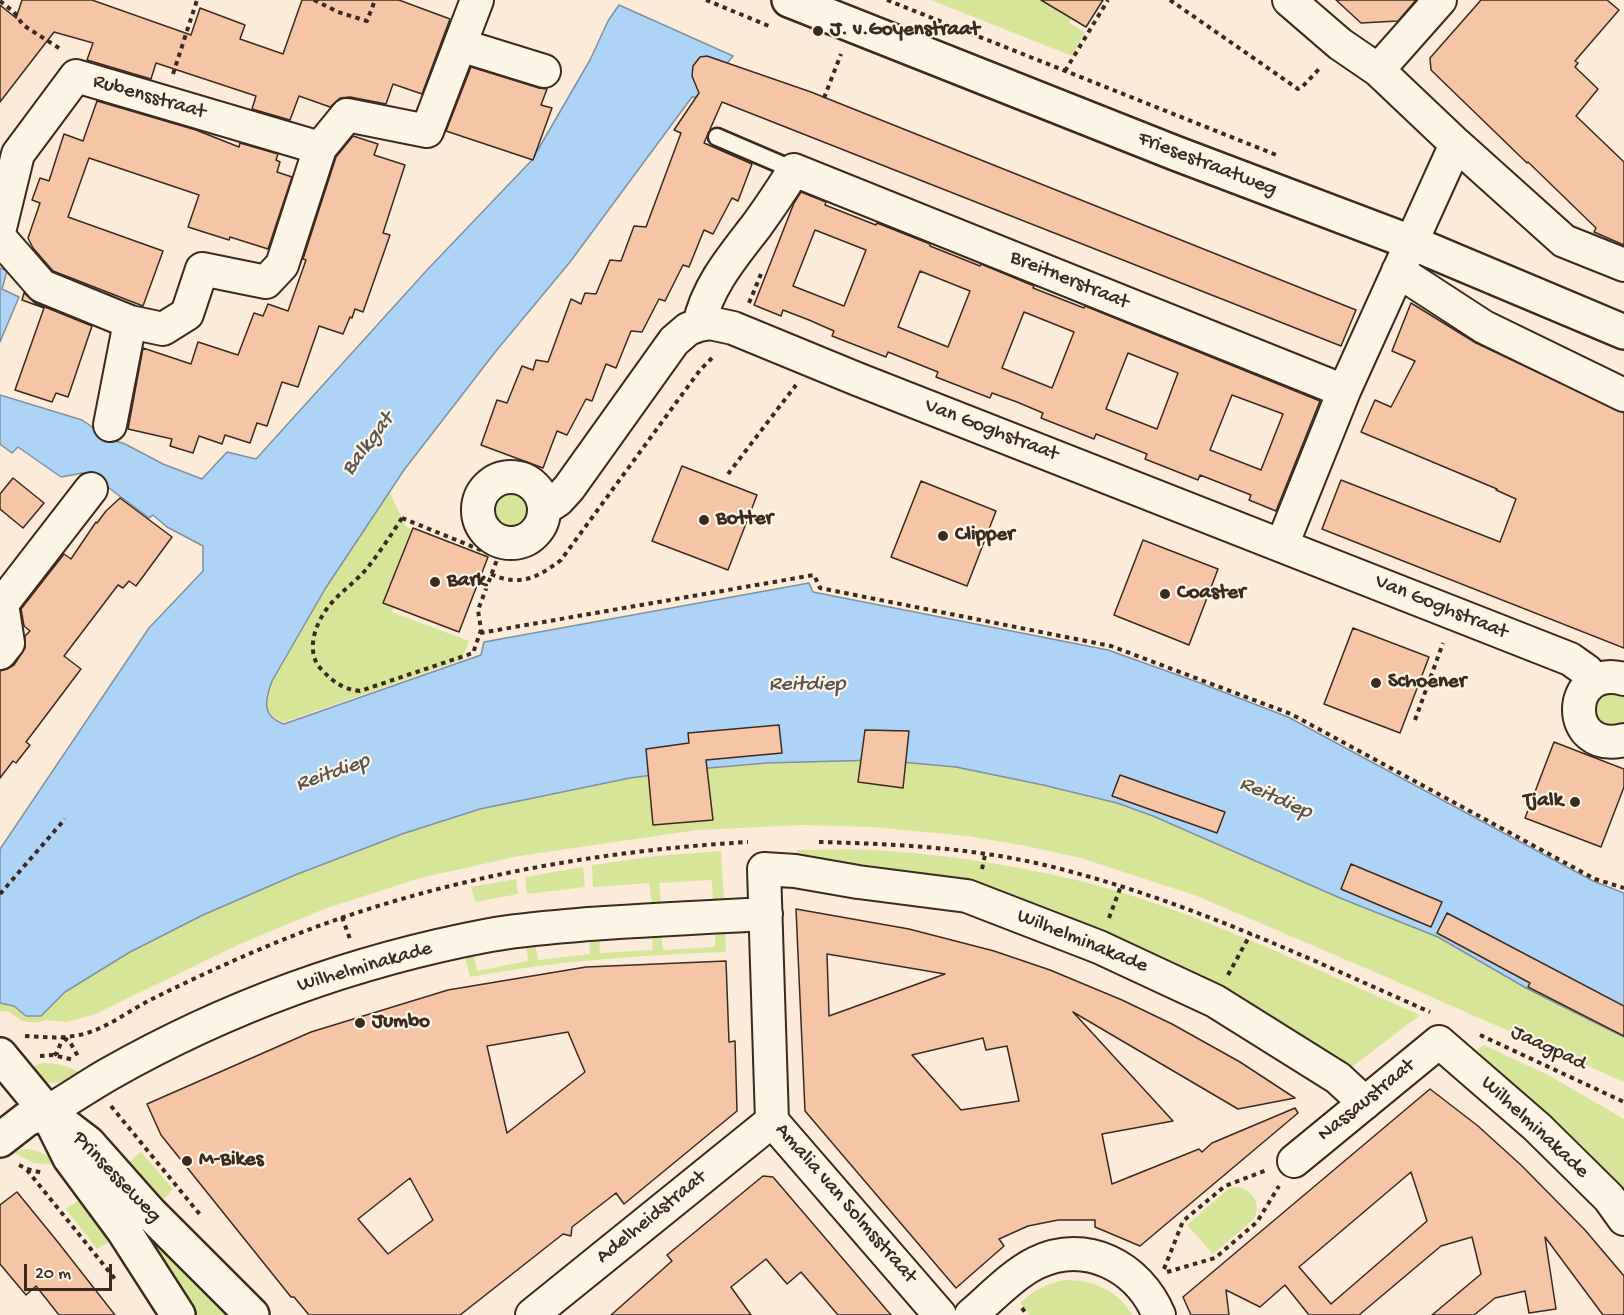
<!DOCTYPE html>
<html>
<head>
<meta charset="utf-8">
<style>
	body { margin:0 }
	#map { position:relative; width:1624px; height:1315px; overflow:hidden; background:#fbebd8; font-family:"Gochi Hand",sans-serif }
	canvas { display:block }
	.scale { position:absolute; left:24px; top:1264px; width:88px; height:27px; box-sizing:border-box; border:3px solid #3b2a1e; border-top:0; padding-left:8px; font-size:18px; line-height:21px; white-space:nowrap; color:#3b2a1e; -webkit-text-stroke:4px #fcf5e5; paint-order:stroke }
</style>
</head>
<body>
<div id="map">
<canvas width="1624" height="1315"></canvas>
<div class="scale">20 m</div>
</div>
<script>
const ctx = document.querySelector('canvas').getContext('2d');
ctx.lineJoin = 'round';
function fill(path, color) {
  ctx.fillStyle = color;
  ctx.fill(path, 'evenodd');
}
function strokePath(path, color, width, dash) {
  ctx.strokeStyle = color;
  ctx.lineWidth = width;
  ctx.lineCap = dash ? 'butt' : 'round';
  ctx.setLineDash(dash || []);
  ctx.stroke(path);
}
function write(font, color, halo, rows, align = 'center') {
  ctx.font = font + ' "Gochi Hand",sans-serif';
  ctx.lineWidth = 4.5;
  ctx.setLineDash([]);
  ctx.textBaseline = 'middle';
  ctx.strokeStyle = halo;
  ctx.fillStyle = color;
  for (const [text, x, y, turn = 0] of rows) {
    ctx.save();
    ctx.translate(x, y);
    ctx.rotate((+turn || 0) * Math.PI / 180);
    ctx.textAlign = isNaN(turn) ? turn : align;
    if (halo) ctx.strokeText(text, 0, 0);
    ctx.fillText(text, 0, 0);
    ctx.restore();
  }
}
fill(new Path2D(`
	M931,0h137l-7,13 10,6 -2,4 16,9 -13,24z
	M489 511a21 21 0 1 1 42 0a21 21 0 1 1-42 0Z
	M389,491l17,36 5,2 -28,73 11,4 -2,6 77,29 -7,19 -178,62c-23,-8 -19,-24 -12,-43l53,-91z
	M1619,692l5,3v31l-4,3 -24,-6 -4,-19 8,-10z
	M878,760l79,7 86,18 74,18 36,13 187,82 98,39 88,51 98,49v45l-240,-106 -187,-80 -116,-38 -55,-12 -59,-10 -95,-9 -69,-2 -106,5 -178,26 -99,22 -96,31 -84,35 -145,70 -28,8 -20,-2 -12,3 -13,-2 -13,-9 -9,-1v-8l14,3 12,10h15c34,-40 90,-65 136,-88 57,-29 117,-52 176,-75 42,-16 85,-33 129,-44 70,-17 142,-31 214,-40 61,-7 121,-7 182,-9z
	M797,850c24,0 48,-1 73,0 67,3 136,14 202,29 118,28 237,88 348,136l-75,57 -113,-73 -435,-143z
	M721,851l3,52 -11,-1 -1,-22 -53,3 2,20 -9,1 -3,-21 -56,4 -1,-22 64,-9z
	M583,867l2,20 -58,7 -2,-17z
	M516,879l2,15 -43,8 -4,-15z
	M715,931h10l1,21c-87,3 -171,9 -256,25l-5,-21 8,-2 4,17 51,-10 -2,-17 9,-1 3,17 52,-6 -1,-16 10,-1 1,16 53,-3 -1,-16 9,-1 2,17 52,-3z
	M1484,1045l64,30 76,44v74l-65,-67 -89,-71z
	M43,1063c15,0 25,3 38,10 -26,11 -32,19 -52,-6z
	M25,1149c15,1 23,6 33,16l-24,-2 -21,-11z
	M141,1152l32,37 -17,19 -35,-40z
	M109,1182l133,133h-55z
	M1237,1187c17,4 24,16 17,32l-41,35 -26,-29 41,-36z
	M86,1195l32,41 -21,13 -31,-40z
	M1065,1280c28,0 53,10 67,35h-102l-10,-12c14,-13 27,-19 45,-23z`), '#d6e598');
const water = new Path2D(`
	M619,5l114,51 -34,42 -7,-1 -122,165 -74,89 -92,119 -79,119 -53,92c-7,19 -11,35 12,43l197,-69 3,-13 325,-59 4,9 295,58 92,33 88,34 305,164 31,12v144l-98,-49 -88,-51 -98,-39 -187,-82 -36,-13 -74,-18 -87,-18 -78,-7 -112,3 -68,6 -68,9 -150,31 -78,25 -107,41 -92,40 -73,37 -65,40 -24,24h-15l-12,-10 -14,-3v-154l149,-221 54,-57v-25l-36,-19 -14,-12 -4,3 -44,-33 -22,-12 -22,4 -43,-30 -6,6 -12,-9v-49l82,25 28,19 15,5 38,20 39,15 25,-27 29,7 171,-189 105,-110 58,-100 18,-39z
	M0,268l7,3 -5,18 17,8 -19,45z`);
fill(water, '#add4f7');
strokePath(water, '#7f90a0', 1.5);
const building = new Path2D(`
	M22,0h70l99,35 9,-27 45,17 -5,14 43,15 19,-54h97l51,19 -28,75 -29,-10 -7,20 -36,-7 -10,1 -10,9 -31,-11 -9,24 -38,-11 4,-13 -100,-33 -5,16 -64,-19 6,-17 -39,-11 -54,70v-97l16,13z
	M1041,0h62l-17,27z
	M1336,0h80l-18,21 -37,2z
	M1481,0h126l12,10 -44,51 3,2 -3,4 23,22 -22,27 48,46v83l-30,-13 2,-4 -68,-66 -1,1 -96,-93 -1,-12z
	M707,56l104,36 545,218 -15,36 -619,-244 -18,41 48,21 -14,37 -6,-3 -19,36 -9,-4 -15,37 -6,-2 -18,36 -6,-2 -17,33 -11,-1 -15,37 -10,-4 -14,37 -6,-2 -19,36 -10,-4 -14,37 -62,-23 16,-45 10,3 15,-37 11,4 3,-10 12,2 23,-63 10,5 4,-11 11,1 14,-34 11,1 13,-35 12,1 35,-94 -7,-3 25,-37 -7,-17 1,-10 7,-9z
	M471,67l68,21 8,1 -6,16 11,3 -19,52 -87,-29z
	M97,101l99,29 43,17 1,-4 38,11 -2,6 4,2 -3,10 15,5 -24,72 -38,-12 -1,3 -41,-13 11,-32 -110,-37 -21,59 95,34 -20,55 -90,-35 -20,-23 -5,-10 12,-35 -8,-3 8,-22 9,3 15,-47 19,7z
	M353,136l25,8 -4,11 31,10 -22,68 7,2 -27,77 -8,-3 -3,9 -2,-1 -7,17 -24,-8 -21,61 -16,-5 -15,44 -10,-3 -7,20 -25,-8 -3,9 -23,-8 -6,17 -23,-7 2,-7 -44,-10 15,-81 48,16 7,-22 40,13 16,-42 9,3 5,-12 20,7 18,-51 -3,-1 33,-102z
	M801,192l25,10 -1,3 51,20 1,-2 53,21v2l50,20 1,-2 53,22 -1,2 51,20 1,-2 235,95 -44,110 -27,-11 2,-5 -51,-20 -2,5 -53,-21 2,-5 -51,-20 -2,5 -53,-21 2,-5 -26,-11 -25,-9 -2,5 -54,-21 2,-5 -50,-20 -2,5 -54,-21 2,-5 -25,-11 -26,-10 -2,6 -27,-11 40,-102zM815,230l51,20 -22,56 -51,-20zM920,271l50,20 -22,56 -50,-20zM1024,312l50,20 -22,56 -50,-20zM1128,353l50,20 -21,56 -51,-20zM1232,395l51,19 -22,56 -51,-20z
	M24,293l11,10 57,23 -24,71 -12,-4 -4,9 -37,-12 29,-82 -22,-8z
	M1411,303l65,40 148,70v235l-302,-119 19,-49 159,62 16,-43 -20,-9 1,-1 -136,-57 14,-32 16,7 24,-46 -23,-10z
	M682,466l75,29 -29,75 -76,-29z
	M13,478l31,25 -21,25 -23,-19v-15z
	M921,481l75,30 -29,75 -76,-29z
	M120,498l52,39 -36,49 -7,-5 -6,7 -5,-3 -54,71 17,13 -55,73 4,3 -14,18 -3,-2 -13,17v-107l7,-2 7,-4 11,-17v-12l5,-5 -6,-5 -3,-17 43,-55 7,5 25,-37 1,1 9,-12z
	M413,528l75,29 -29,75 -76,-29z
	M1143,540l75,29 -29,76 -75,-30z
	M1353,628l76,29 -29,76 -76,-29z
	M779,725l3,28 -76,7 7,60 -60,5 -7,-76 43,-6 -1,-10z
	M865,730l44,1 -6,57 -45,-6z
	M1554,742l70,27v18l-23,60 -76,-29z
	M1120,775l105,37 -8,21 -105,-37z
	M1351,864l91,38 -11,25 -90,-38z
	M796,909l113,20 85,22 56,19 72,30 50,24 68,38 55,36 -57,11 -165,-97 100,109 -71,13 10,50 87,-35 3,3 10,-9 83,-35 3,5 -158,133 -45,-19v-7h-37l-30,6 -29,13 5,7 -48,42 -151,-177zM827,954l12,2 106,18 -116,42zM983,1038l3,12 21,-4 12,55 -58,9 -49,-55z
	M1447,913l177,93v30l-96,-49 2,-4 -93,-50z
	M726,961l3,81 6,-1 2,70 -113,93 -8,-11 -44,34 -1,9 -8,-2 -103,81h-151l-15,-18h-3l-130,-162 -14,-31 164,-72 137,-42 138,-23zM568,1032l17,40 -78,61 -20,-87zM410,1178l23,42 -45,34 -30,-35z
	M1430,1089l48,37 44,40 63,64 39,46v39h-21l-58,-78 11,72 -27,4 -4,-22 -30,7 -21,17h-42l49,-41 -9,-37 -31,9 -82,69h-50l-24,-30 -25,22 -34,-17 3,25h-38l-8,-18zM1411,1172l16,49 -96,83 -32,-37z
	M763,1176l10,1 118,138h-53l-37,-43 -14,12 -21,-25 -35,28 20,28h-140l61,-54 -5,-6z
	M17,1192l40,49 58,74h-56l-23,-29 -10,9 -26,-31v-59z`);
fill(building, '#f6c5a5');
strokePath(building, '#3b2a1e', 1.5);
const lane = new Path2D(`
	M717,137l77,33`);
const street = new Path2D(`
	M1289,0l51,44 38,26 78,74 108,97 60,24
	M460,45l84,26
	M1378,70l62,-70
	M0,228l18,-74 58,-78 244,72
	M0,238l42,48 88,36 33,7 24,-15 15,-45 64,13 16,-17 38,-117 27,-33 80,16 50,-131
	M1398,271l86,56 140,68
	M699,325l11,-2 23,5 124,51 713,280 17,12 6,11
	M110,425l20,-103
	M478 510a33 33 0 1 1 66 0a33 33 0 1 1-66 0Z
	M544,509l14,-9 11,-12 105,-147 14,-12 11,-4c8,-39 35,-70 58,-100 13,-18 25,-36 37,-55l550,221
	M1282,545l62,-154 112,-247
	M0,653l8,-10 -6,-39 89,-115
	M1624,679c-59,-16 -61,76 0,61
	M47,1112c21,-12 41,-26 62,-38 118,-67 248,-114 381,-139 33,-6 66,-8 99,-11 59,-4 118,-7 177,-10
	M1294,1161l145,-119 98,85 72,71 15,21
	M532,1315l240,-194
	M940,1315l-168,-194 -8,-252 31,2 63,11 109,14 132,51 116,54 123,77 27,25
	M971,1315c20,-17 41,-40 65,-52 50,-24 102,3 123,52`);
const secondary = new Path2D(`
	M789,0l386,153 235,89 214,90
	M0,1055l47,57 23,46 54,73 54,84
	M54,1117l34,26 62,70 102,102
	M0,1140l27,-21 20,-7`);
strokePath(lane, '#3b2a1e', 21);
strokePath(street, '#3b2a1e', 36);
strokePath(secondary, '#3b2a1e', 38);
strokePath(new Path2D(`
	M314,0l24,12 29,9 8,-21
	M706,0l63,26
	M887,0l392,156
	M1170,0l128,89 4,-2 18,-19
	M0,1l14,11 9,13 39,25
	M1065,71l43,-71
	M173,74l24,-74
	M824,98l17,-44
	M749,303l12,-29
	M728,474l68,-89
	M402,518l96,39 -20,53 3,20 -8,23 -113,38c-17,-2 -27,-9 -39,-22 -16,-17 -6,-46 8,-63 11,-14 27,-24 39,-39 12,-15 23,-32 34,-49z
	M491,574c29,13 46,4 70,-14l139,-190 14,-14
	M480,633l334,-58 6,13 291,58 180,68 304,165 29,9
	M1415,720l28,-77
	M819,842c80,2 160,6 238,26 130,33 251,90 373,144
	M982,869l3,-14
	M0,894l65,-75
	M342,917l8,22
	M1109,918l12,-32
	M1228,975l23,-42
	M1480,1035l144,67
	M25,1036c18,1 36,3 54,-1 26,-5 49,-24 73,-36 61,-30 127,-60 192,-82 130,-44 267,-67 404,-75
	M64,1038l6,4 9,16
	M54,1055l3,-2 6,-16
	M40,1056l13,-1 21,5
	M111,1106l91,111
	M19,1165l8,4 16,4
	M27,1170l88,109
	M1164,1269l19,-48 42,-35 42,-16
	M1167,1272l48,-14 42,-36 22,-36
	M1022,1308l5,7`), '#3b2a1e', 4, [4.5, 4.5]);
strokePath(lane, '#fcf5e5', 16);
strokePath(street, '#fcf5e5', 32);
strokePath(secondary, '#fcf5e5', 33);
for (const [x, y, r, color] of [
	[818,31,6,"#3b2a1e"],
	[704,520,6,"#3b2a1e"],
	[943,536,6,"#3b2a1e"],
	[435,582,6,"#3b2a1e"],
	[1165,594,6,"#3b2a1e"],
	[1376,683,6,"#3b2a1e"],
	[1575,802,6,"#3b2a1e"],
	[360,1023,6,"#3b2a1e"],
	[187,1161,6,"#3b2a1e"]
]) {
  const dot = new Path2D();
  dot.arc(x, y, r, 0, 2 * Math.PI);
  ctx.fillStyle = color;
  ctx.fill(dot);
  strokePath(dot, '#fcf5e5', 2);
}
write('bold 21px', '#3b2a1e', '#fcf5e5', [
	["J. v.Goyenstraat",830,31],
	["Botter",716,520],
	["Clipper",955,536],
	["Bark",447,582],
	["Coaster",1177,594],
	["Schoener",1388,683],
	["Tjalk",1563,802,"right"],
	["Jumbo",372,1023],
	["M-Bikes",199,1161]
], 'left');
write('21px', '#3b2a1e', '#fcf5e5', [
	["Rubensstraat",149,98,16],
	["Friesestraatweg",1207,165,21],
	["Breitnerstraat",1069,281,22],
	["Van Goghstraat",991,431,21],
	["Van Goghstraat",1441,608,22],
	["Wilhelminakade",1082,942,22],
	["Wilhelminakade",365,968,-16],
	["Jaagpad",1548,1049,25],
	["Nassaustraat",1367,1101,-39],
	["Wilhelminakade",1534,1128,43],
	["Prinsesseweg",116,1178,46],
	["Amalia van Solmsstraat",845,1204,49],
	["Adelheidstraat",652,1218,-39]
]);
write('italic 22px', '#585454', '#fcf5e5', [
	["Balkgat",369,445,-53],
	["Reitdiep",807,686],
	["Reitdiep",333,774,-19],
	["Reitdiep",1275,799,24]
]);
</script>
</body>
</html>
